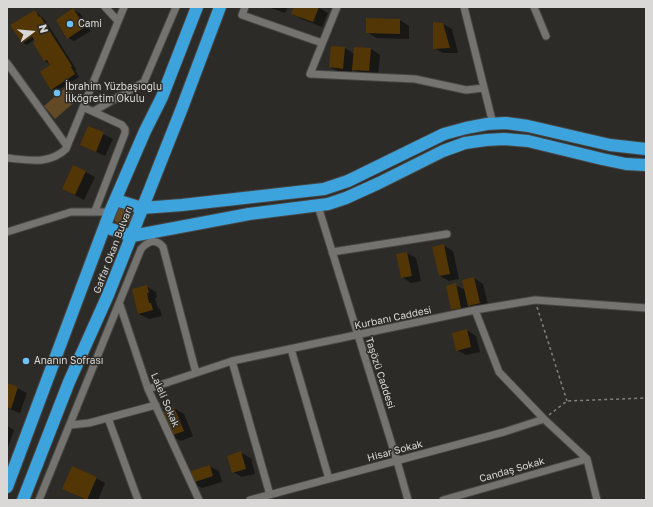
<!DOCTYPE html>
<html>
<head>
<meta charset="utf-8">
<style>
	body { margin:0 }
	#map { position:relative; width:653px; height:507px; overflow:hidden; background:#2c2b28; font-family:"Golos Text",sans-serif }
	canvas { display:block }
	.frame { position:absolute; inset:0; border:8px solid #d9d8d6; pointer-events:none }
	.north { position:absolute; left:12px; top:12px; width:40px; height:40px; -webkit-text-stroke:3px #2c2b28; paint-order:stroke; rotate:74deg; font-size:11px; font-weight:700; line-height:16px; text-align:center; color:#d9d8d6 }
	.north::after { content:''; display:block; margin:auto; width:14px; height:18px; background:#d9d8d6; clip-path:polygon(50% 0,100% 100%,50% 72%,0 100%) }
</style>
</head>
<body>
<div id="map">
<canvas width="653" height="507"></canvas>
<div class="frame"></div>
<div class="north">N</div>
</div>
<script>
const ctx = document.querySelector('canvas').getContext('2d');
ctx.lineJoin = 'round';
function fill(path, color) {
  ctx.fillStyle = color;
  ctx.fill(path, 'evenodd');
}
function strokePath(path, color, width, dash) {
  ctx.strokeStyle = color;
  ctx.lineWidth = width;
  ctx.lineCap = dash ? 'butt' : 'round';
  ctx.setLineDash(dash || []);
  ctx.stroke(path);
}
function write(font, color, halo, rows, align = 'center') {
  ctx.font = font + ' "Golos Text",sans-serif';
  ctx.lineWidth = 3;
  ctx.setLineDash([]);
  ctx.textBaseline = 'middle';
  ctx.strokeStyle = halo;
  ctx.fillStyle = color;
  for (const [text, x, y, turn = 0] of rows) {
    ctx.save();
    ctx.translate(x, y);
    ctx.rotate((+turn || 0) * Math.PI / 180);
    ctx.textAlign = isNaN(turn) ? turn : align;
    if (halo) ctx.strokeText(text, 0, 0);
    ctx.fillText(text, 0, 0);
    ctx.restore();
  }
}
fill(new Path2D(`
	M67,86l11,13 -23,20 -11,-13z
	M117,206l14,3 2,7 -4,7 -9,3 -7,-7z`), '#624a27');
fill(new Path2D(`
	M268,7h20l-3,6z
	M295,7h23l10,6 -6,14 -20,-8 -10,-5z
	M73,10l7,3 11,18 -17,10 -6,-3z
	M35,11l10,9 31,49 -1,1 4,7 -23,14 -4,-2 -1,-24 -6,-4 -10,-22 -8,6 -4,-2 14,-9 -1,-1 -14,9z
	M400,20l9,6v13l-33,-1 -9,-6z
	M443,24l9,5 6,24h-15l-9,-5z
	M345,48l9,6 17,-5 9,6 -2,21 -16,-1 -10,-6v5l-13,-2 -9,-5z
	M89,127l24,12 -8,17 -24,-11z
	M74,166l21,11 -11,23 -21,-11z
	M443,245l10,6 6,28 -10,2 -9,-5z
	M407,253l9,5 5,23 -10,2 -9,-6z
	M474,278l9,6 6,24 -11,3 -10,-6 2,8 -9,2 -9,-6 3,-24 11,5z
	M146,286l10,6 1,6h-2l3,10 2,1 2,7 -13,3 -10,-5z
	M467,330l9,6 4,16 -14,3 -9,-5z
	M7,384l10,4 10,5 -7,20 -13,-5z
	M174,408l10,6 9,22 -12,5 -10,-5z
	M7,426l7,4 -7,20z
	M241,453l10,5 4,16 -13,3 -9,-5z
	M209,466l10,5 3,11 -20,6 -9,-5z
	M96,478l9,5 -7,17h-12l-23,-11z`), '#0007');
fill(new Path2D(`
	M294,7h25l-6,15 -22,-8z
	M73,8l12,19 -18,12 -11,-19z
	M35,10l4,7 1,-1 32,50 -1,1 4,7 -24,16 -11,-18 10,-7 -3,-5 -3,1 -11,-18 2,-1 -3,-6 -10,7 -12,-18z
	M366,18l34,1v15l-34,-1z
	M433,22l10,1 7,25 -17,1z
	M331,46l14,1 -2,22 -14,-2z
	M354,47l17,1 -2,23 -17,-1z
	M88,126l16,6 -8,20 -16,-7z
	M73,165l13,6 -11,24 -13,-6z
	M444,244l6,30 -11,2 -7,-29z
	M407,252l5,24 -11,2 -5,-24z
	M474,277l6,26 -12,3 -6,-26z
	M456,283l5,25 -10,2 -5,-24z
	M147,285l2,8h-2l2,10h2l2,7 -15,4 -6,-25z
	M467,329l4,18 -15,4 -4,-18z
	M7,383l11,4 -7,22 -4,-2z
	M174,407l10,24 -14,5 -9,-23z
	M241,451l5,18 -14,4 -5,-17z
	M210,465l3,11 -21,7 -4,-11z
	M72,466l25,11 -10,23 -25,-11z`), '#523605');
const street = new Path2D(`
	M105,7l13,14
	M245,7l-3,8 80,28
	M337,7l-27,67 105,5 51,11 18,-2
	M464,7l29,117
	M534,7l12,29
	M7,63l60,83
	M83,107l39,18 3,4v4l-30,78
	M94,111l50,-29 32,-75
	M7,158c21,2 42,7 59,-9l58,-142
	M318,206l79,255 11,39
	M7,232l64,-20h39
	M332,252l115,-18
	M120,305l28,84 51,111
	M475,310l24,62 45,47 43,40 10,41
	M291,349l38,130
	M232,361l38,134
	M148,389l84,-28 243,-51 60,-10 111,8
	M108,418l30,82
	M70,425l19,-2 67,-18
	M39,500l102,-251c7,-8 15,-11 22,-2l33,126
	M250,500l254,-68 40,-13
	M443,500l144,-41`);
const highway = new Path2D(`
	M116,200l26,8 40,-3 142,-16 24,-8 96,-47 22,-6 21,-4 19,-1 22,3 82,19 36,4
	M105,227l27,9 117,-22 79,-10 18,-6 33,-15 64,-32 22,-8 21,-3 18,-1 24,2 74,18 24,5 20,1
	M7,487l103,-275 35,-81 17,-34 35,-90
	M23,500l46,-118 39,-87 74,-187 38,-101`);
strokePath(street, '#474644', 9);
strokePath(highway, '#474644', 14);
strokePath(new Path2D(`
	M537,307l30,94
	M549,415l18,-14 79,-3`), '#81807e', 1.5, [3, 3]);
strokePath(street, '#747370', 7);
strokePath(highway, '#3da3dc', 12);
for (const [x, y, r, color] of [
	[70,24,4,"#6fc2f4"],
	[57,93,4,"#6fc2f4"],
	[26,361,4,"#6fc2f4"]
]) {
  const dot = new Path2D();
  dot.arc(x, y, r, 0, 2 * Math.PI);
  ctx.fillStyle = color;
  ctx.fill(dot);
  strokePath(dot, '#2c2b28', 1.5);
}
write('10px', '#d9d8d6', '#2c2b28', [
	["Cami",78,24],
	["İbrahim Yüzbaşıoğlu",65,87],
	["İlköğretim Okulu",65,99],
	["Ananın Sofrası",34,361]
], 'left');
write('10px', '#d9d8d6', '#2c2b28', [
	["Gaffar Okan Bulvarı",113,250,-69],
	["Kurbanı Caddesi",393,318,-12],
	["Taşözü Caddesi",380,373,72],
	["Laleli Sokak",165,400,67],
	["Hisar Sokak",395,451,-15],
	["Candaş Sokak",512,470,-16]
]);
</script>
</body>
</html>
